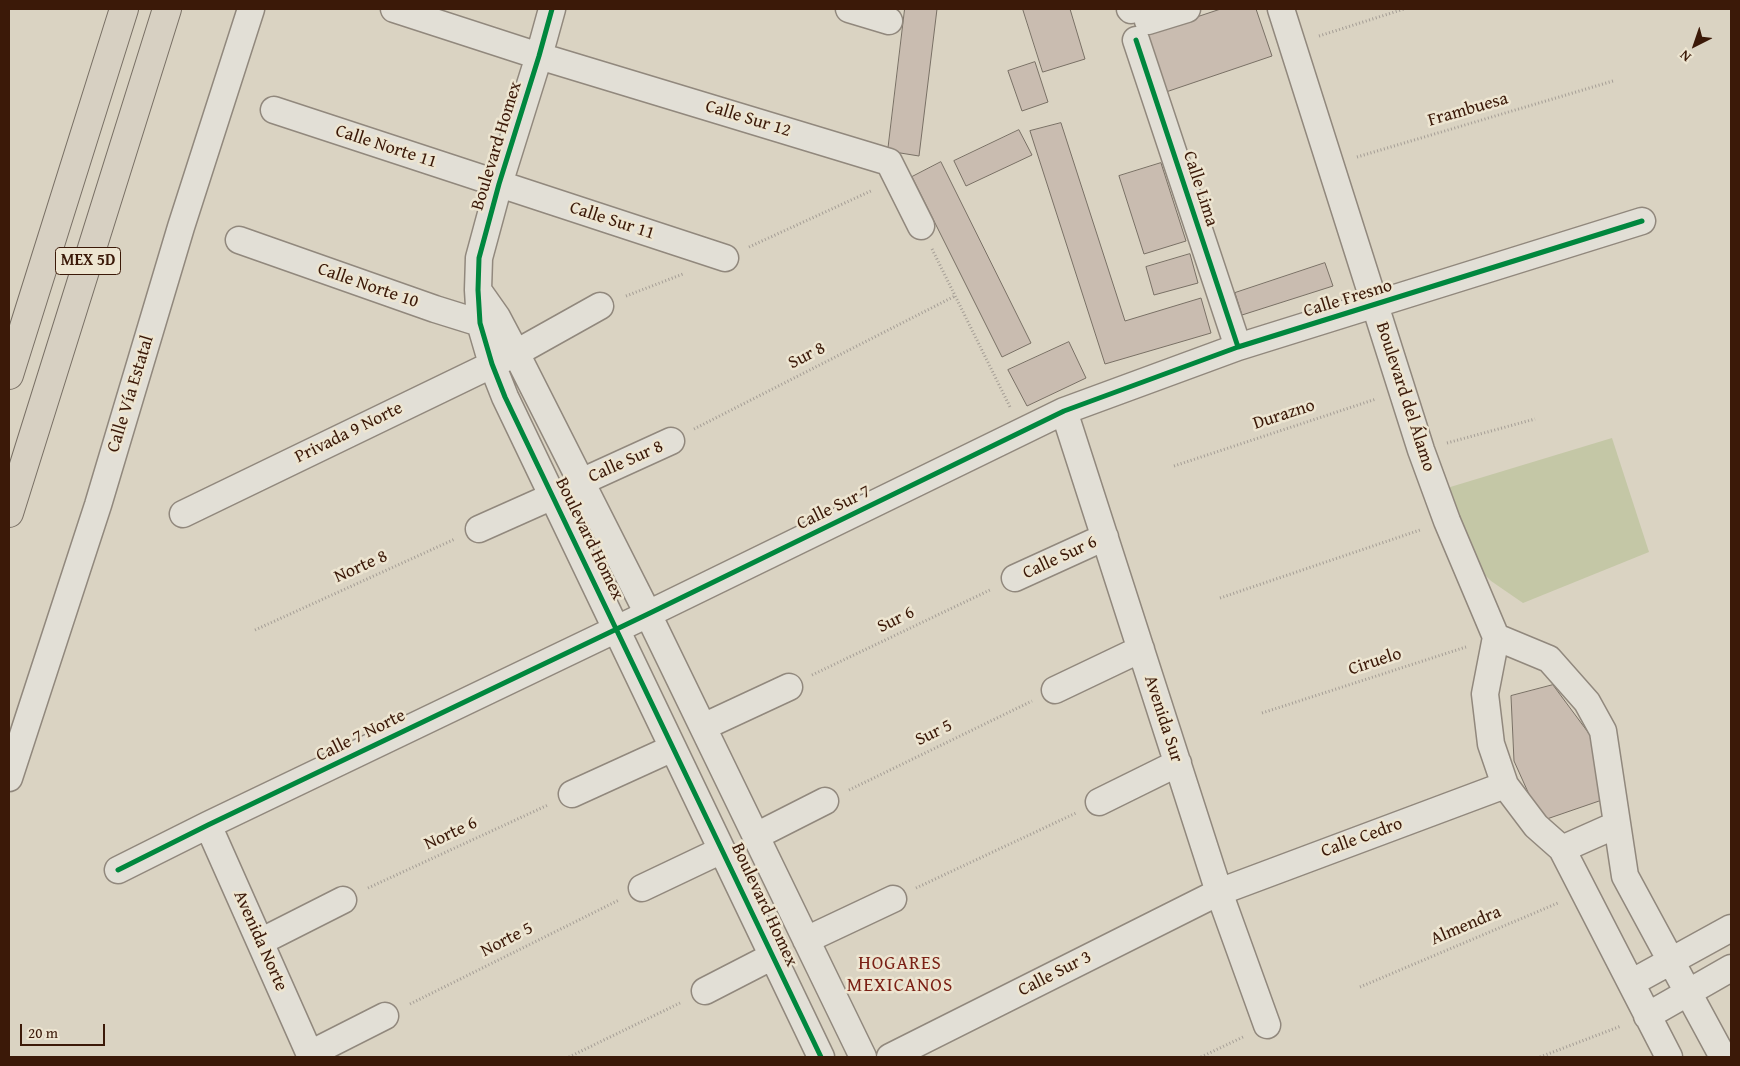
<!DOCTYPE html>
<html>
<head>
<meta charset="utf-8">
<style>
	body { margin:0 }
	#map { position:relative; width:1740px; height:1066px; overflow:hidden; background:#dad3c2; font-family:"Gentium Book Plus",serif }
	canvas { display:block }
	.frame { position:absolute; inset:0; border:10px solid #3b1908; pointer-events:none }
	.north { position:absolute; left:1670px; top:20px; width:50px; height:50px; -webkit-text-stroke:4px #ede5d1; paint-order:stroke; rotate:221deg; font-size:14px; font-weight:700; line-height:20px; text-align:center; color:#3b1908 }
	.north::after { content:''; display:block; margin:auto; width:18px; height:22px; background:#3b1908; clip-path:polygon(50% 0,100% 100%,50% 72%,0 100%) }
	.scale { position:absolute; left:20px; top:1024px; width:85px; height:22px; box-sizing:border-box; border:2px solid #3b1908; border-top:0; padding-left:6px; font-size:15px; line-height:18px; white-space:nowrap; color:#3b1908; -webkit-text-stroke:4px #ede5d1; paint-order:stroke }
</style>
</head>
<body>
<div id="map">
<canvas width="1740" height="1066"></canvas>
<div class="frame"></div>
<div class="north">N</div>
<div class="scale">20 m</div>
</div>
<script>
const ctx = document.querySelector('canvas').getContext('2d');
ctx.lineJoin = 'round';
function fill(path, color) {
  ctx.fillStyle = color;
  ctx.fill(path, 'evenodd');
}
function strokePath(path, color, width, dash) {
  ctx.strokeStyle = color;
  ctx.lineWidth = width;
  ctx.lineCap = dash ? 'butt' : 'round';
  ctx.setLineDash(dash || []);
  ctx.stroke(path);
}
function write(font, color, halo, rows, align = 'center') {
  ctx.font = font + ' "Gentium Book Plus",serif';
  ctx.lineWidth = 5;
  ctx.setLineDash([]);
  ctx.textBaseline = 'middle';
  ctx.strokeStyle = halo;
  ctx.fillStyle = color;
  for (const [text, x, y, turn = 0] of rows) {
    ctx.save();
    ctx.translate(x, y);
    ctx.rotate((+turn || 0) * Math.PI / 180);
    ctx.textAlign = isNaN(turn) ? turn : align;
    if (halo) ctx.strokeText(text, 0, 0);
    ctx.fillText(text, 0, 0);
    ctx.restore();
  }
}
fill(new Path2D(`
	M1612,438l37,114 -126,51 -32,-22 -20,-20 -24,-73z`), '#c4c7a6');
const building = new Path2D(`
	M905,9h32l-18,147 -31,-5z
	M1023,9h47l15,50 -42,13z
	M1221,9h35l16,47 -109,37 -19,-58z
	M1035,62l13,40 -26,9 -14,-40z
	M1061,123l64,198 76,-23 10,35 -106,31 -75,-233z
	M1019,130l13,25 -66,31 -12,-25z
	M941,162l90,181 -29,14 -90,-180z
	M1161,163l25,78 -42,13 -25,-78z
	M1190,254l8,29 -44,12 -8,-28z
	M1325,263l8,23 -91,29 -7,-22z
	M1069,342l17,36 -59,28 -19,-36z
	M1553,685l46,62 3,53 -61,21 -27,-60 -3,-65z`);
fill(building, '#c9bcb0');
strokePath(building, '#797065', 1);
const minor = new Path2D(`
	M394,9l145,47 350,106 32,64
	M552,9l-13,47 -40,128 -20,74 -1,32 2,33 12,41 13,33 316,660
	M849,9l40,12
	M1130,9l1,1
	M1281,9l140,441 26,71 49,116
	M1148,21l39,-12
	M1136,40l102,307
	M274,110l451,148
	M239,240l196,69 45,14 14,-5
	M478,290l19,27 19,36 132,261 215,443
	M1064,411l155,481 48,133
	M581,482l90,-41
	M183,514l333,-161 84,-47
	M479,529l74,-33
	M1015,578l90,-41
	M1496,637l53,22 38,43 16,29 22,145 98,181
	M1496,637l-11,57 6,50 14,41 31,41 26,23 107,208
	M1055,690l86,-41
	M703,727l86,-40
	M9,778l89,-273 83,-278 70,-218
	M572,794l101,-46
	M1099,802l79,-39
	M208,825l103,232
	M756,836l69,-35
	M1562,849l54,-24
	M118,870l90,-45 440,-211 416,-203 174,-64 404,-126
	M642,888l80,-38
	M806,940l87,-41
	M260,942l83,-42
	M1631,983l100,-55
	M705,991l68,-35
	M1647,1016l84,-48
	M310,1054l75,-38
	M890,1057l329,-165 286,-107`);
const motorway = new Path2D(`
	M9,375l115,-366
	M9,513l158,-504`);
strokePath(minor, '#91887d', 29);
strokePath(motorway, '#797065', 30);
strokePath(new Path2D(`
	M1319,36l85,-27
	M1357,157l256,-76
	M749,247l124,-57
	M932,249l78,158
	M626,296l57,-22
	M694,429l261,-133
	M1447,443l88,-24
	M1174,466l202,-67
	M1220,598l200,-68
	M255,630l200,-91
	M812,675l180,-86
	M1262,713l204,-66
	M849,790l183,-89
	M368,888l180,-83
	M916,888l160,-75
	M1360,987l198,-84
	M410,1004l209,-104
	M569,1057l111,-54
	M1201,1057l42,-20
	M1540,1057l81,-31`), '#a49d95', 3, [1, 2.5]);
strokePath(minor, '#e2dfd6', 26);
strokePath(motorway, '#d7d0c2', 28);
strokePath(new Path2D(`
	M552,9l-13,47 -40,128 -20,74 -1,32 2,33 12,41 13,33 316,660
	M1136,40l102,307
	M118,870l90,-45 440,-211 416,-203 174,-64 404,-126`), '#00873e', 5);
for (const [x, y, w] of [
	[88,261,65]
]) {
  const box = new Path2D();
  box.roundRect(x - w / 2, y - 13.5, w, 27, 4);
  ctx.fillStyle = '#ede5d1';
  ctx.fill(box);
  strokePath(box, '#3b1908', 1);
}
write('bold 16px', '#3b1908', null, [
	["MEX 5D",88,261]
]);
write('18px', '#3b1908', '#ede5d1', [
	["Frambuesa",1468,110,-16],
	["Calle Sur 12",748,119,17],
	["Boulevard Homex",497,146,-73],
	["Calle Norte 11",386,147,18],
	["Calle Lima",1200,189,72],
	["Calle Sur 11",612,221,18],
	["Calle Norte 10",368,286,19],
	["Calle Fresno",1348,299,-17],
	["Sur 8",807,356,-27],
	["Calle Vía Estatal",131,394,-73],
	["Boulevard del Álamo",1405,397,72],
	["Durazno",1284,415,-18],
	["Privada 9 Norte",349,433,-26],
	["Calle Sur 8",626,462,-24],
	["Calle Sur 7",834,508,-26],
	["Boulevard Homex",589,539,64],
	["Calle Sur 6",1060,558,-25],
	["Norte 8",361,567,-24],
	["Sur 6",896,620,-26],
	["Ciruelo",1375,662,-18],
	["Avenida Sur",1163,719,72],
	["Sur 5",934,733,-26],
	["Calle 7 Norte",361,736,-26],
	["Norte 6",451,834,-25],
	["Calle Cedro",1362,838,-20],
	["Boulevard Homex",764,905,65],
	["Almendra",1466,926,-23],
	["Norte 5",507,940,-27],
	["Avenida Norte",260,941,66],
	["Calle Sur 3",1055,974,-27]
]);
ctx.letterSpacing = '1px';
write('19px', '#7a1f14', '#ede5d1', [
	["HOGARES",900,964],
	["MEXICANOS",900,986]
]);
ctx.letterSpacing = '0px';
</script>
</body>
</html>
